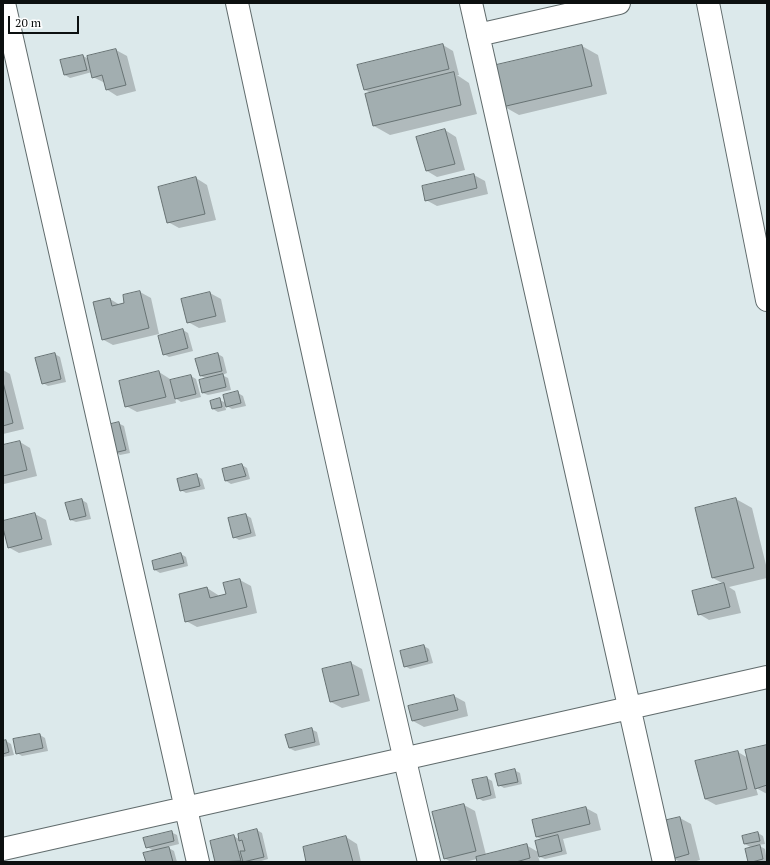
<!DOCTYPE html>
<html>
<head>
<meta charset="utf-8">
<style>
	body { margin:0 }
	#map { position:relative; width:770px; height:865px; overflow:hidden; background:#dce9eb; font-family:"PT Serif",serif }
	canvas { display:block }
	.frame { position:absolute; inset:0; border:4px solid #0c1010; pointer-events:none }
	.scale { position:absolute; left:8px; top:16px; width:71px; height:18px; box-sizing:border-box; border:2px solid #0c1010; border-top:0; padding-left:5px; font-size:12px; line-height:14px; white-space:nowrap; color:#0c1010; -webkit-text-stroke:3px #fff; paint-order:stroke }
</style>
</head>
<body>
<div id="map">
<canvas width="770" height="865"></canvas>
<div class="frame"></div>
<div class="scale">20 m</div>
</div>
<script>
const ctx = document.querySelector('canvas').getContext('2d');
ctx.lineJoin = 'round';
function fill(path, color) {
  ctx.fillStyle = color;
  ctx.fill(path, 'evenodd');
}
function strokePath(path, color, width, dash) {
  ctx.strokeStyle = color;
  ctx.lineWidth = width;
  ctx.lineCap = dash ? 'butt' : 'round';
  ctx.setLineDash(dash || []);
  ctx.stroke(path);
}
fill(new Path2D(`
	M443,45l10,6 6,24h-2l12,8 8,31 -87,21 -16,-9 -3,-33 -6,-3z
	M582,46l16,9 9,39 -88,21 -16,-9z
	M116,50l11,6 9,35 -19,5 -11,-7 -1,-6 -12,-6 -1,-5 -22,6 -5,-3 18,-19 6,3 -1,-2z
	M445,130l11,7 9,33 -28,7 -10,-6z
	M474,175l11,6 3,13 -51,12 -11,-6 -3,-13z
	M196,178l11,7 9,35 -37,8 -11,-6z
	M140,292l11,6 8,36 -46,11 -11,-6 8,-40 10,6 6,-2z
	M210,293l11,6 5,23 -27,6 -11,-6z
	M183,330l5,3 5,18 -24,6 -5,-3z
	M55,354l5,3 6,25 -18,4 -5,-3z
	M218,354l5,3 4,16 -5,2 6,3 3,12 -23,5 -5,-2 4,-14 -6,-3z
	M3,370l7,4 14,55 -21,5z
	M159,372l11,7v2l21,-5 5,3 5,18 -20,5 -6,-4 1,5 -39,9 -11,-6z
	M238,393l5,3 3,10 -14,3 -7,-4 1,5 -8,2 -5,-3 7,-9 6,3z
	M118,423l6,3 6,27 -10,2 -5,-3z
	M20,442l10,6 7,28 -33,8 -1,-38z
	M242,465l5,3 3,11 -19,5 -5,-3z
	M197,476l5,3 3,10 -19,4 -5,-3z
	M736,499l16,9 15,61v9l-38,9 6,4 6,22 -32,7 -10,-6 -6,-22 31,-8 -11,-6 -17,-69z
	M82,500l5,3 4,16 -15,3 -5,-2 -4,-16z
	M35,514l11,6 6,25 -33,8 -11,-6 -5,-25z
	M246,515l5,3 5,18 -17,4 -5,-3z
	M181,554l5,3 2,9 -28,7 -5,-3z
	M240,580l11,6 6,27 -60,14 -11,-6 21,-33 11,7v2l9,-2z
	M424,646l5,3 4,14 -23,6 -5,-3z
	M351,663l11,6 8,32 -28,7 -11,-6z
	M454,696l11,6 3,14 -44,11 -11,-6z
	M311,729l6,3 3,13 -25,6 -6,-3z
	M40,735l5,3 3,13 -26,5 -5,-3z
	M6,741l5,3 3,11 -11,2v-15z
	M767,746v48l-11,-6 2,7 -42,10 -11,-6 33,-47 10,6z
	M514,770l6,3 2,11 -18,4 -5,-3z
	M487,778l5,3 4,17 -13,3 -5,-3z
	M464,805l11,6 11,44 40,-10 12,7 5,-12 -6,-3 49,-29 11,6 4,16 -38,9 4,15 -22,5 -7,-3 2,6h-62l-1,-3 -12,3h-14l-7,-4z
	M680,818l11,6 9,36 -7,2h-13l-7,-4z
	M257,830l5,3 6,26 -10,3h-42l-5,-20 23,-6 6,4z
	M171,832l6,3 2,9 -12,3 7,4 3,11h-30l7,-11 -7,-4z
	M758,833l5,3 2,8 -7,1 7,4 2,13h-18l3,-14 -7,-4 -2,-7z
	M346,837l11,7 4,18h-54z`), '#0003');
const building = new Path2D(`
	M443,44l6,25 -85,21 -7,-25z
	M582,45l10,41 -90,21 -10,-41z
	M116,49l10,36 -20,5 -4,-15 -10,3 -5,-22z
	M83,55l4,15 -23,5 -4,-15z
	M454,72l7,33 -88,21 -8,-32z
	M445,129l10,35 -29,7 -10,-34z
	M474,174l3,14 -52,13 -3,-15z
	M196,177l9,37 -38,9 -9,-36z
	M140,291l9,37 -47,12 -9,-38 17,-4 2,8 12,-3 -1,-8z
	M210,292l6,24 -29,7 -6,-24z
	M183,329l5,19 -25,7 -5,-19z
	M55,353l6,26 -19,5 -7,-26z
	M218,353l4,18 -22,5 -5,-17z
	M159,371l7,26 -41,10 -6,-26z
	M223,374l3,13 -24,6 -3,-13z
	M191,375l5,19 -21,5 -5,-19z
	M3,382l10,41 -10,3z
	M238,391l3,12 -15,4 -3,-12z
	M220,398l2,9 -10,2 -2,-8z
	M119,422l7,28 -12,3 -7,-28z
	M20,441l7,29 -24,6v-31z
	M242,464l4,12 -21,5 -3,-12z
	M197,474l3,12 -20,5 -3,-12z
	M736,498l18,70 -42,10 -17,-70z
	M82,499l4,17 -16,4 -5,-17z
	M35,513l7,26 -34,9 -5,-20v-7z
	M246,514l5,19 -18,5 -5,-20z
	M181,553l3,10 -30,7 -2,-9z
	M240,579l7,28 -62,15 -6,-28 28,-7 3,11 16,-4 -3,-11z
	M724,583l6,24 -32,8 -6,-24z
	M424,645l4,16 -24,6 -4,-16z
	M351,662l8,33 -29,7 -8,-33z
	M454,695l4,15 -46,11 -4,-15z
	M312,728l3,14 -26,6 -4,-13z
	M40,734l3,14 -27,6 -3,-15z
	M6,740l3,12 -6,2v-13z
	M767,745v40l-12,4 -10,-39z
	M738,751l9,38 -42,10 -10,-38z
	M515,769l3,13 -20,4 -3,-12z
	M487,777l4,18 -14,4 -5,-19z
	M464,804l12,47 -32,8 -12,-47z
	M586,807l4,17 -54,13 -4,-17z
	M680,817l9,37 -17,5 -9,-38z
	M257,829l7,28 -21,5 -3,-11h5l-3,-11 -3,1 -1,-7z
	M172,831l2,10 -28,7 -3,-10z
	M758,832l2,9 -16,3 -2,-8z
	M234,835l7,26 -26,1 -5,-21z
	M558,835l4,16 -23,6 -4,-16z
	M346,836l7,26h-47l-3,-15z
	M527,844l3,14 -14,4h-39l-1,-5z
	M760,845l3,14 -11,3h-4l-3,-13z
	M169,847l4,15h-27l-3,-9z`);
fill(building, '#a2aeb0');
strokePath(building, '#677273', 1);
const street = new Path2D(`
	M4,3l194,859
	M237,3c62,287 124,574 192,859
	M471,3l193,859
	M708,3l59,297
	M478,35l141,-32
	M3,849l764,-172`);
strokePath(street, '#606b6c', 24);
strokePath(street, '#fff', 22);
</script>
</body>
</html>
